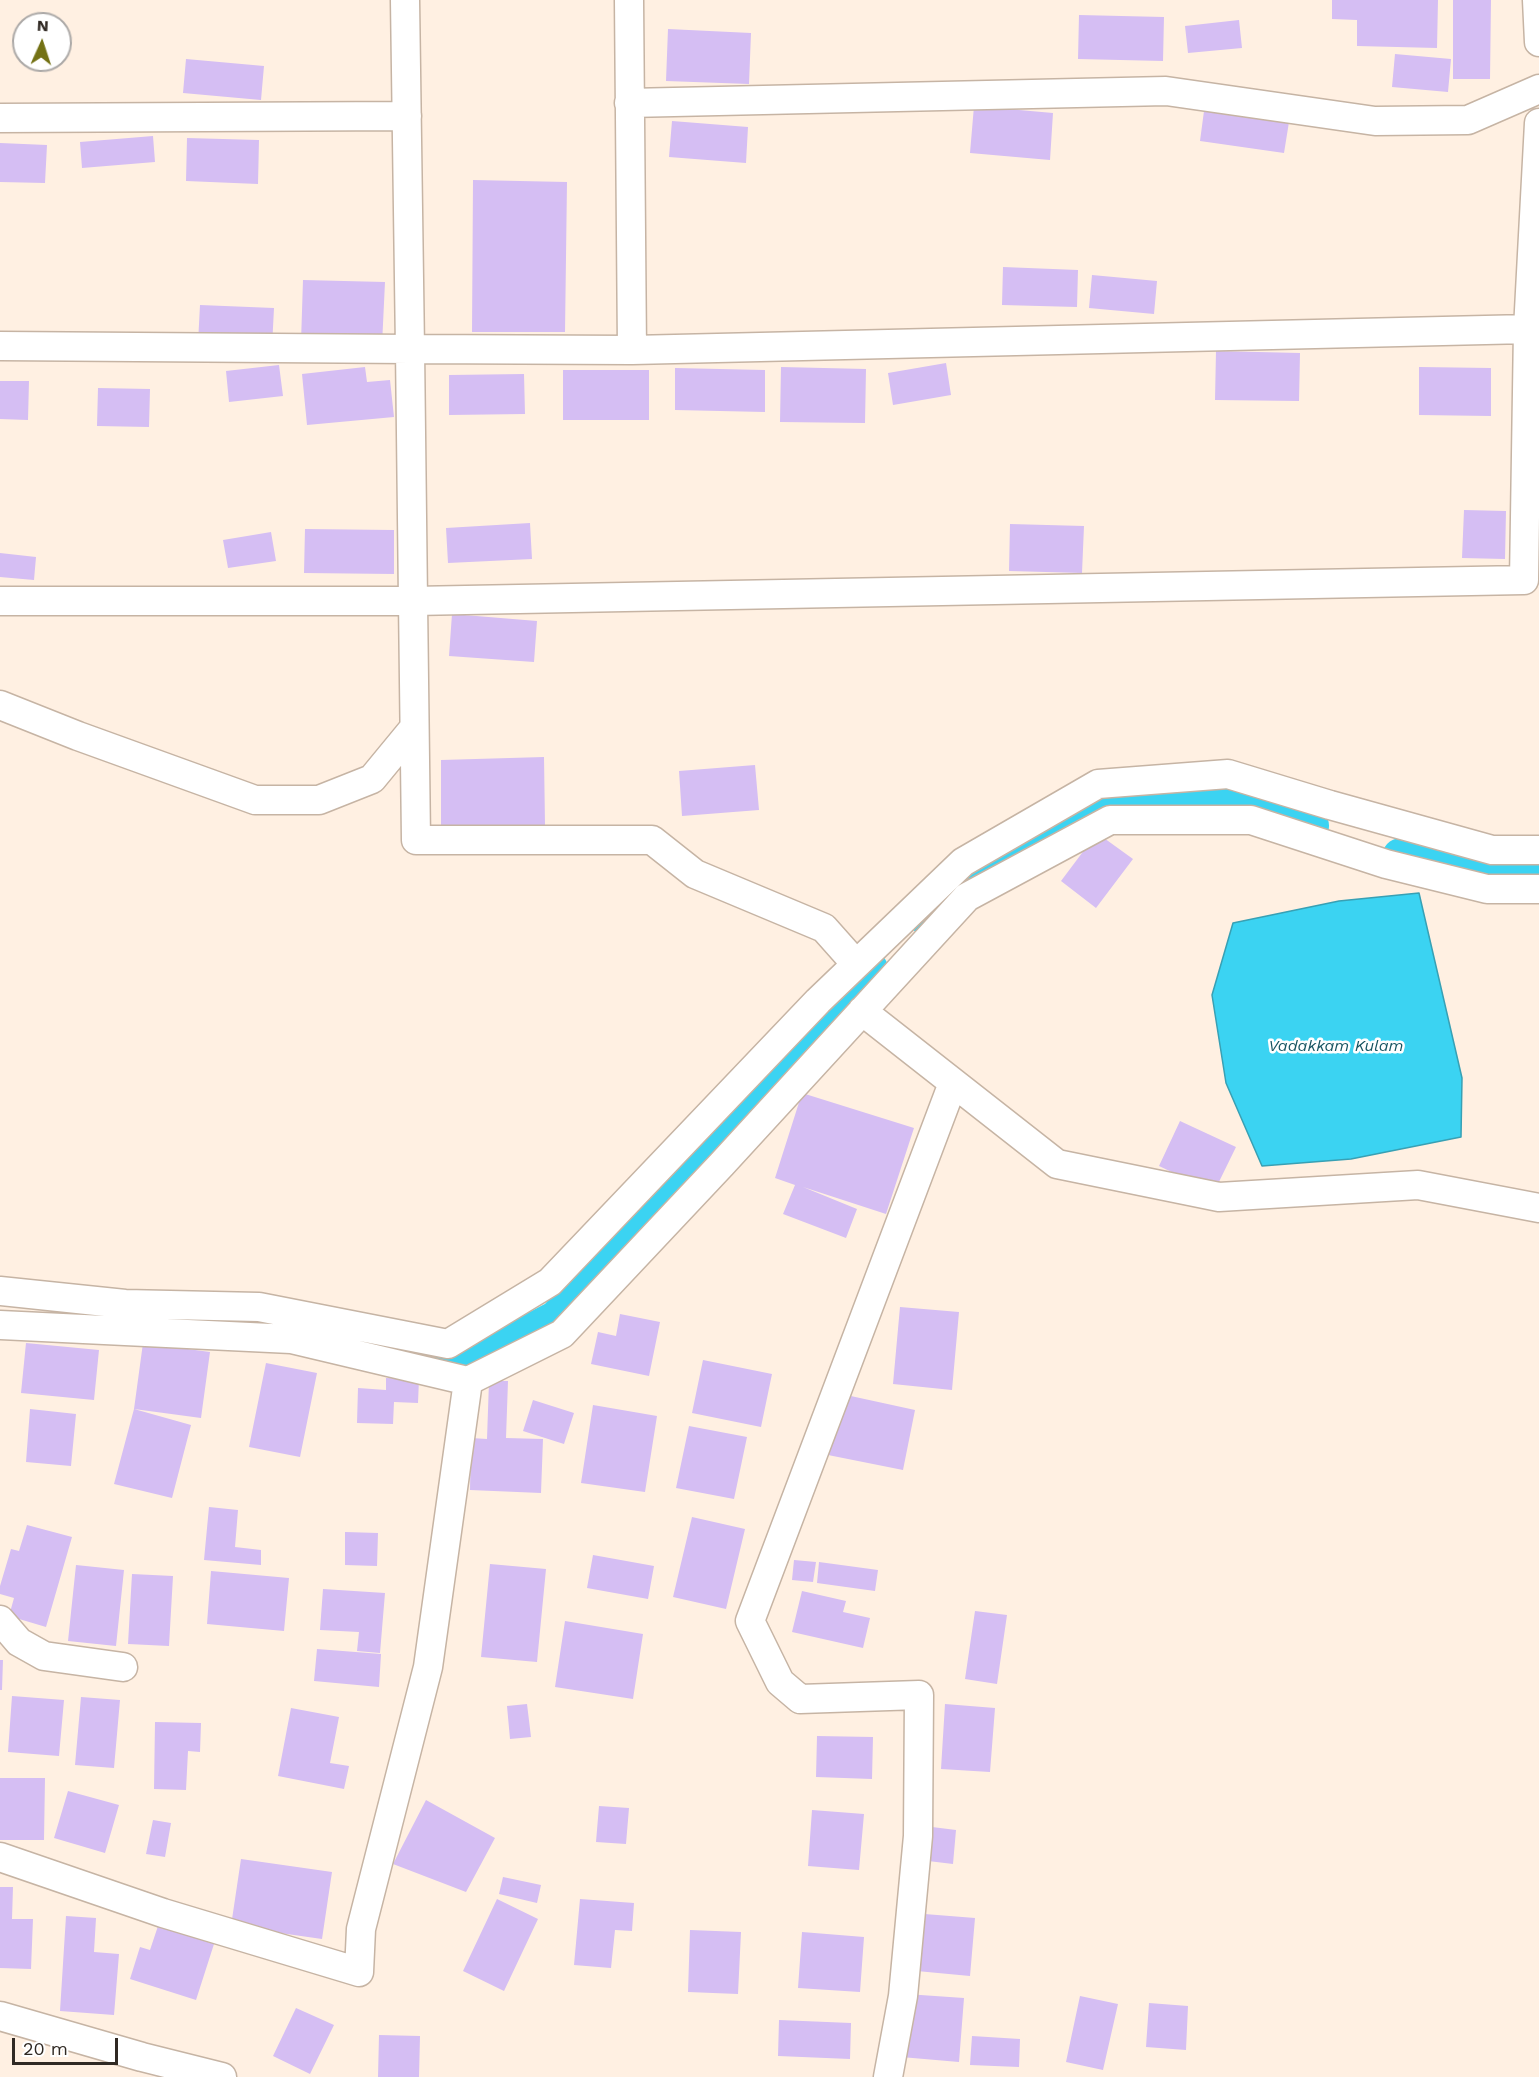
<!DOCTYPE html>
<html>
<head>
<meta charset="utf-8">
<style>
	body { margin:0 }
	#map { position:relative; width:1539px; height:2077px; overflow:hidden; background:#fff0e2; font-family:"Work Sans",sans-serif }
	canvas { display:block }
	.north { position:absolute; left:12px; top:12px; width:60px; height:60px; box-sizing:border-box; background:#fff; border:2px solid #aca9a7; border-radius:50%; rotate:3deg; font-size:16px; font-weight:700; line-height:24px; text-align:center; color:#302923 }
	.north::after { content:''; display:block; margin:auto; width:21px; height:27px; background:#737114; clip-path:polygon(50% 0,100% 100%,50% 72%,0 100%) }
	.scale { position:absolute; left:12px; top:2038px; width:106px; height:27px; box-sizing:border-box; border:3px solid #302923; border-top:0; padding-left:8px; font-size:18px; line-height:21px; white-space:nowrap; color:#302923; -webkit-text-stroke:4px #fff; paint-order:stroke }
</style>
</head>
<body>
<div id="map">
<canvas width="1539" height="2077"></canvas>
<div class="north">N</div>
<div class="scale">20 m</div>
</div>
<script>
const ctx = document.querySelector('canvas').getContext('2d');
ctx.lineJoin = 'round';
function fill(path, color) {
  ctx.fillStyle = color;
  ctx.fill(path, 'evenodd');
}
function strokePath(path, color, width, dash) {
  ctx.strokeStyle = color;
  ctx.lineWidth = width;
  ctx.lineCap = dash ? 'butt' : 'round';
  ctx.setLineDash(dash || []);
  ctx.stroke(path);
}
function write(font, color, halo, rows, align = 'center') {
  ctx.font = font + ' "Work Sans",sans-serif';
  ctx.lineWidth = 5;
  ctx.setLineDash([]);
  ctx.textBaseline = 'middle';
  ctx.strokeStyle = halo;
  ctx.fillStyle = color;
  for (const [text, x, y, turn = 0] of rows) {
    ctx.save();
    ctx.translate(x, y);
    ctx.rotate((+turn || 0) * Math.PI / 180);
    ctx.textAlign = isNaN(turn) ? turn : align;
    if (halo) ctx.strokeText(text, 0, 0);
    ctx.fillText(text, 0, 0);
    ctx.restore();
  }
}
const water = new Path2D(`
	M1419,893l43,185 -1,59 -110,22 -89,7 -36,-83 -14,-88 21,-72 106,-22z`);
fill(water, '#3bd3f2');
strokePath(water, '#38a0b4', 1.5);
strokePath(new Path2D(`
	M1401,857l93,15 45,2
	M925,915l29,-29 156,-80 143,-1 57,21
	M444,1364l19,4 94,-49 288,-326 24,-24`), '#3bd3f2', 38);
fill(new Path2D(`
	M1332,0h106l-1,48 -80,-2v-26l-25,-1z
	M1453,0h38l-1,79h-37z
	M1079,15l85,2 -1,44 -85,-2z
	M1239,20l3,28 -54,5 -3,-27z
	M668,29l83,4 -2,51 -83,-3z
	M1395,54l56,5 -3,33 -56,-5z
	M186,59l78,7 -3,34 -78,-7z
	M974,106l79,7 -3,47 -80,-7z
	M1204,111l85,11 -5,31 -84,-12z
	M672,121l76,6 -2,36 -77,-6z
	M153,136l2,26 -73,6 -2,-26z
	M187,138l72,2 -1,44 -72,-3z
	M0,143l47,2 -2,38 -45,-1z
	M473,180l94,2 -2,150h-93z
	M1003,267l75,3 -1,37 -75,-2z
	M1092,275l65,6 -3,33 -65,-6z
	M303,280l82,2 -3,63 -81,-3z
	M200,305l74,3 -2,39 -74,-4z
	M1216,351l84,2 -1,48 -84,-1z
	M946,363l5,32 -58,10 -5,-32z
	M279,365l4,31 -54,6 -3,-31z
	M365,367l2,15 23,-2 4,37 -87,8 -5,-51z
	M781,367l85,2 -1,54 -85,-1z
	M1419,367l72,1v48l-72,-1z
	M675,368l90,2v42l-90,-2z
	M563,370h86v50h-86z
	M524,374l1,40 -76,1v-40z
	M0,381h29l-1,39 -28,-1z
	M98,388l52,1 -1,38 -52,-1z
	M1464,510l42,1 -1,48 -43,-1z
	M530,523l2,36 -84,4 -2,-35z
	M1010,524l74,2 -2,47 -73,-2z
	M305,529l89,1v44l-90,-1z
	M271,532l5,29 -48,7 -5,-28z
	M0,553l36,4 -2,23 -34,-3z
	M452,614l85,7 -3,41 -85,-6z
	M544,757l1,68h-104v-65z
	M755,765l4,45 -77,6 -3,-45z
	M1097,833l36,26 -37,49 -35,-27z
	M802,1093l112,35 -28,86 -83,-27 54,22 -11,29 -63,-24 12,-29 -20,-7z
	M1180,1121l56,26 -22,45 -55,-26z
	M900,1307l59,5 -7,78 -59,-6z
	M620,1314l40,8 -11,54 -58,-12 7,-32 18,4z
	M26,1343l73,7 -5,50 -73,-7z
	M143,1343l67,9 -9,66 -67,-9z
	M703,1360l69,14 -11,53 -69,-14z
	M266,1363l51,10 -17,84 -51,-10z
	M386,1378l33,1 -1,24 -24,-1 -1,22 -36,-1 1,-35 28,2z
	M489,1381h19l-2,57 37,1 -2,54 -71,-3 1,-52 16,1z
	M837,1393l78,17 -12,60 -80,-16z
	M533,1400l41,13 -10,31 -41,-13z
	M593,1405l64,11 -12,76 -64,-9z
	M30,1409l46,5 -5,52 -45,-4z
	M134,1409l57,16 -19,73 -58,-14z
	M689,1426l58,11 -13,62 -58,-11z
	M209,1507l29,3 -3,37 26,3v15l-57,-5z
	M692,1517l53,12 -19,80 -53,-12z
	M27,1525l45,12 -26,90 -37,-11 5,-18 -14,-4v-8l11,-37 8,2z
	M345,1532l33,1 -1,33 -32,-1z
	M593,1555l61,11 -6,33 -61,-11z
	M794,1560l22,2 -3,20 -21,-2z
	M819,1562l59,8 -3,21 -58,-8z
	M490,1564l56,5 -9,93 -56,-5z
	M76,1565l48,5 -8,76 -48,-5z
	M211,1571l78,7 -5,53 -77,-7z
	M132,1574l41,2 -4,70 -41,-2z
	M323,1589l62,4 -5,60 -23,-2 2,-19 -39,-2z
	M802,1591l44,10 -3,11 27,6 -7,30 -71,-16z
	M975,1611l32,4 -10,69 -32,-5z
	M565,1621l78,13 -10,65 -78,-12z
	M317,1649l64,5 -2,33 -65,-6z
	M0,1660h3l-1,30h-2z
	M12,1696l52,4 -5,56 -51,-4z
	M81,1697l39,3 -6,68 -39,-3z
	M527,1704l4,33 -21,2 -3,-33z
	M945,1704l50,4 -5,64 -49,-3z
	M291,1708l48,9 -9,46 19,3 -5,23 -66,-13z
	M155,1722l46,1 -1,29 -12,-1 -2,39 -32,-1z
	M817,1736l56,1 -1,42 -56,-2z
	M0,1778h45l-1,62h-44z
	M68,1791l51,14 -14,48 -51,-15z
	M426,1800l69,38 -29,54 -73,-28z
	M599,1806l30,2 -3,36 -30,-2z
	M812,1810l52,4 -5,56 -51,-4z
	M153,1820l18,3 -6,34 -19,-3z
	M932,1827l24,3 -3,34 -25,-3z
	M241,1859l91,13 -10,67 -91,-13z
	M503,1877l38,8 -4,18 -38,-9z
	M0,1887h13l-1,32h21l-2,50 -31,-1z
	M497,1899l41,20 -34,72 -41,-20z
	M580,1899l54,4 -2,28 -17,-1 -4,38 -37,-3z
	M912,1913l63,5 -5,58 -64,-6z
	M66,1916l30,2 -2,34 25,2 -5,61 -54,-4z
	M158,1926l56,18 -18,56 -66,-21 10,-32 10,3z
	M690,1930l51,2 -3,62 -50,-2z
	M802,1932l62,5 -4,55 -62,-4z
	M906,1994l58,4 -5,64 -58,-5z
	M1080,1996l38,8 -15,66 -37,-8z
	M1149,2003l39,3 -2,44 -40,-3z
	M296,2008l38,17 -24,49 -37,-18z
	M779,2020l72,3 -1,36 -72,-3z
	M379,2035l41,1 -1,41h-41z
	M972,2036l48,3 -1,28 -49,-2z`), '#d5bef3');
const minor = new Path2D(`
	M629,0l3,350
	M1537,0l2,42
	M629,103l537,-12 209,30 93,-1 71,-31
	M0,118l407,-2
	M1539,123l-11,206 -4,251 -1111,21 -3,-252 222,1 896,-21h11
	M0,346l410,3 -5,-349
	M0,601h413l3,239h236l43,34 129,54 32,36
	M0,705l78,31 177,64h64l53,-21 42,-51
	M862,1011l195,153 162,33 199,-12 121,23
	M0,1291l125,13 134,3 189,37 102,-62 268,-281 145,-139 135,-78 130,-10 102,31 162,45h47
	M0,1325l291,14 177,42 94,-47 160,-170 245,-267 143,-77h141l135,44 101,25h52
	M0,1620l19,22 25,14 79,11
	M0,1857l163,56 196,59 2,-43 67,-262 40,-286
	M0,2016l142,41 80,20
	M888,2077l15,-81 15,-160 1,-141 -119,4 -20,-17 -30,-61 203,-538`);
strokePath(minor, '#c6b4a4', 31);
strokePath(minor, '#fff', 28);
write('italic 16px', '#165461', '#fff', [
	["Vadakkam Kulam",1336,1046]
]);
</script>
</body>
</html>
